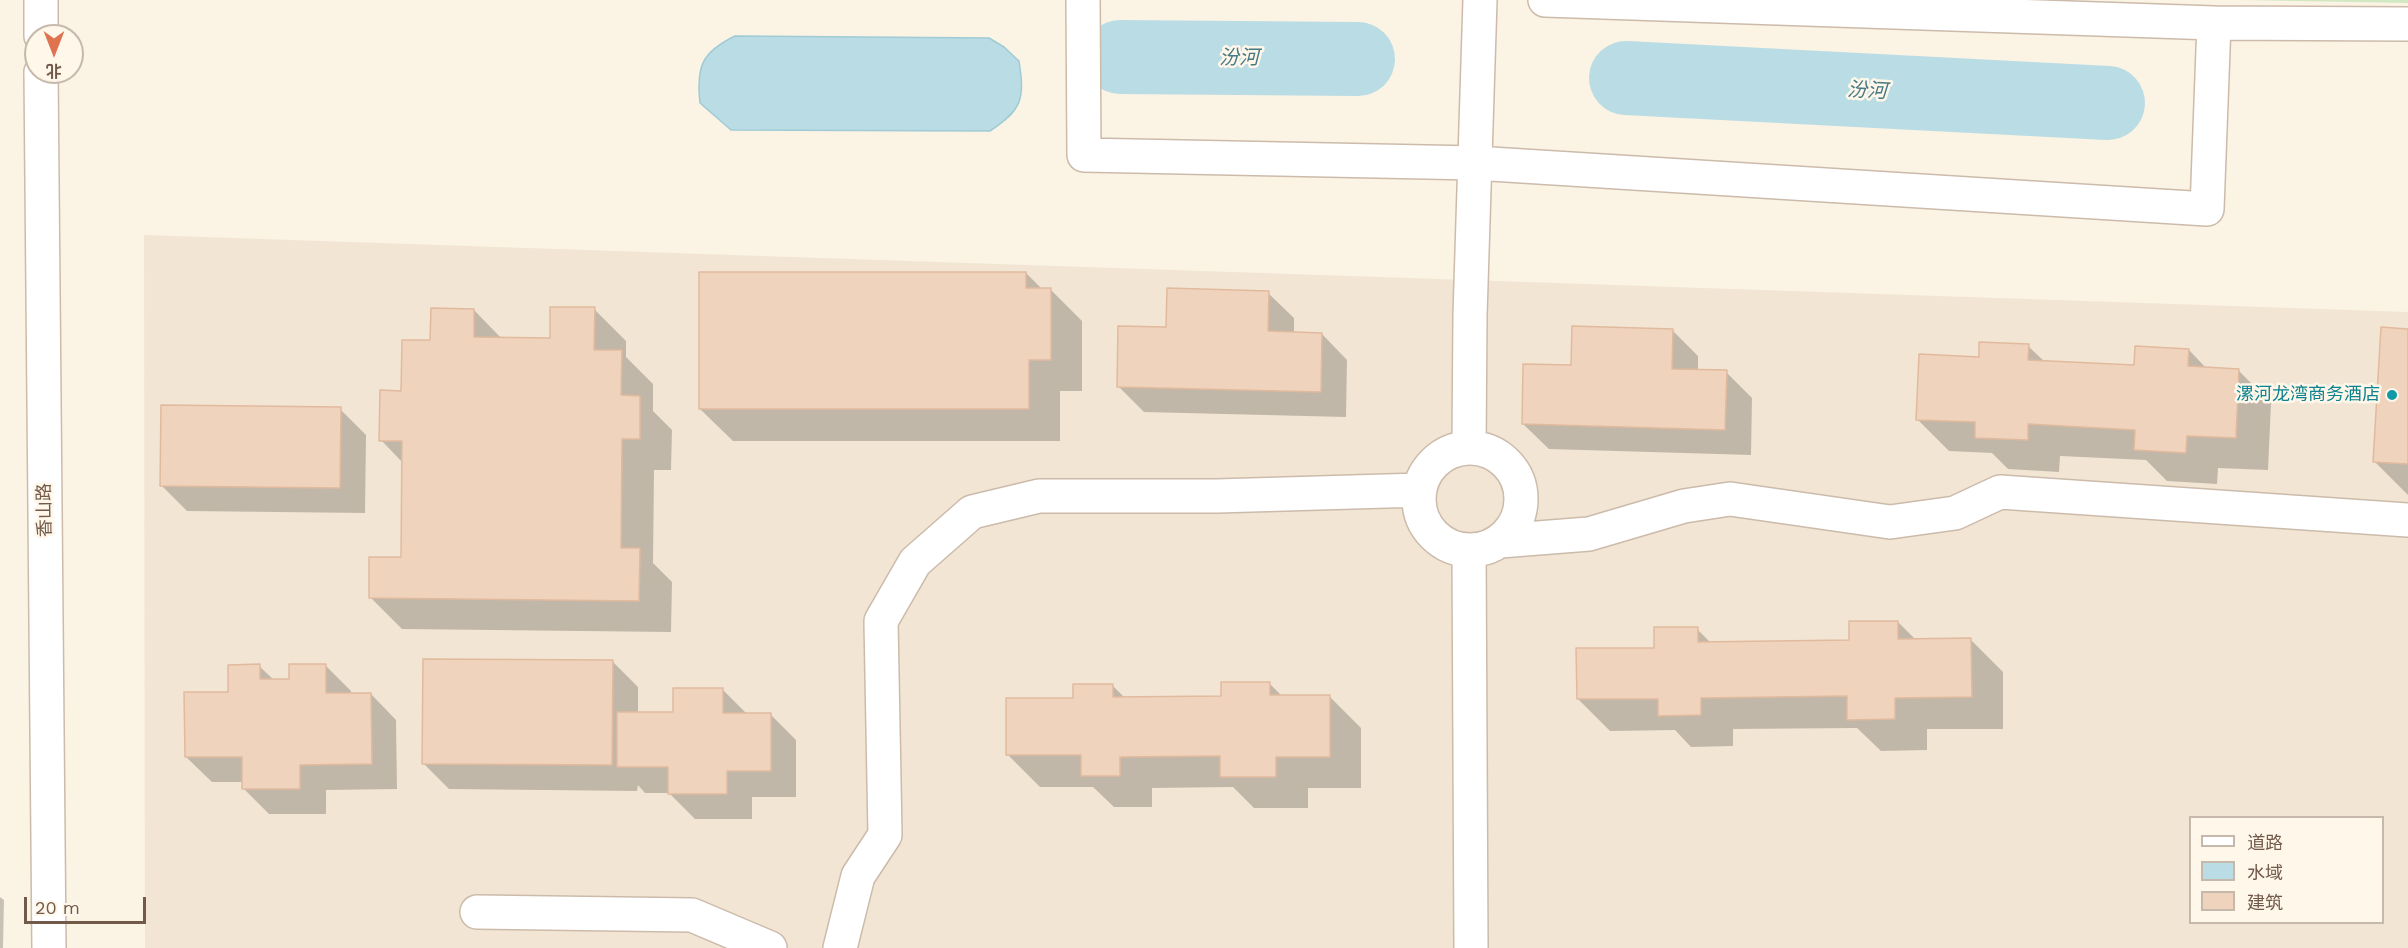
<!DOCTYPE html>
<html>
<head>
<meta charset="utf-8">
<style>
	body { margin:0 }
	#map { position:relative; width:2408px; height:948px; overflow:hidden; background:#fbf3e4; font-family:"Work Sans","Noto Sans SC",sans-serif }
	canvas { display:block }
	.legend { position:absolute; left:2189px; top:816px; width:195px; height:108px; box-sizing:border-box; background:#fef7ea; border:2px solid #c6b8aa; margin:0; padding:8px 10px; list-style:none; font-size:18px; color:#725a4b }
	.legend li { display:flex; align-items:center; gap:12px; height:30px }
	.legend b { width:30px; border:2px solid #c6b8aa }
	.north { position:absolute; left:24px; top:24px; width:60px; height:60px; box-sizing:border-box; background:#fef7ea; border:2px solid #c6b8aa; border-radius:50%; rotate:180deg; font-size:16px; font-weight:700; line-height:24px; text-align:center; color:#725a4b }
	.north::after { content:''; display:block; margin:auto; width:21px; height:27px; background:#e0734f; clip-path:polygon(50% 0,100% 100%,50% 72%,0 100%) }
	.scale { position:absolute; left:24px; top:897px; width:122px; height:27px; box-sizing:border-box; border:3px solid #725a4b; border-top:0; padding-left:8px; font-size:18px; line-height:21px; white-space:nowrap; color:#725a4b; -webkit-text-stroke:4px #fef7ea; paint-order:stroke }
</style>
</head>
<body>
<div id="map">
<canvas width="2408" height="948"></canvas>
<ul class="legend">
<li><b style="height:8px;background:#fff"></b>道路</li>
<li><b style="height:16px;background:#badce4"></b>水域</li>
<li><b style="height:16px;background:#efd3bd"></b>建筑</li>
</ul>
<div class="north">北</div>
<div class="scale">20 m</div>
</div>
<script>
const ctx = document.querySelector('canvas').getContext('2d');
ctx.lineJoin = 'round';
function fill(path, color) {
  ctx.fillStyle = color;
  ctx.fill(path, 'evenodd');
}
function strokePath(path, color, width, dash) {
  ctx.strokeStyle = color;
  ctx.lineWidth = width;
  ctx.lineCap = dash ? 'butt' : 'round';
  ctx.setLineDash(dash || []);
  ctx.stroke(path);
}
function write(font, color, halo, rows, align = 'center') {
  ctx.font = font + ' "Work Sans","Noto Sans SC",sans-serif';
  ctx.lineWidth = 5;
  ctx.setLineDash([]);
  ctx.textBaseline = 'middle';
  ctx.strokeStyle = halo;
  ctx.fillStyle = color;
  for (const [text, x, y, turn = 0] of rows) {
    ctx.save();
    ctx.translate(x, y);
    ctx.rotate((+turn || 0) * Math.PI / 180);
    ctx.textAlign = isNaN(turn) ? turn : align;
    if (halo) ctx.strokeText(text, 0, 0);
    ctx.fillText(text, 0, 0);
    ctx.restore();
  }
}
fill(new Path2D(`
	M144,235l2264,77v636h-2263zM2190,818h192v104h-192z`), '#f2e5d3');
fill(new Path2D(`
	M2241,0h167v3z`), '#d1e8c3');
const water = new Path2D(`
	M735,36l254,2 15,9 15,14c6,38 3,49 -29,70l-259,-1 -31,-27c-4,-37 2,-51 35,-67z`);
fill(water, '#badce4');
strokePath(water, '#a0cbd5', 1.5);
fill(new Path2D(`
	M1026,273l16,16h8l32,32v70h-22v50h-327l-33,-32z
	M1268,293l26,25v16h28l25,26 -1,57 -202,-5 -26,-26z
	M594,309l32,32v16l27,27v27l19,19 -1,40h-17l-1,93 19,19 -1,50 -269,-3 -32,-32 32,-38 1,-96 -22,-23 22,-48 29,-50 42,-32 28,29 50,1z
	M1672,330l26,26v15l28,1 26,26 -1,57 -202,-6 -26,-25 49,-57z
	M2408,331v164l-34,-34z
	M2028,346l17,16 90,5 54,-17 18,19 32,2 32,32 -3,67 -50,-2 -1,16 -50,-3 -21,-21 -86,-4 -1,16 -51,-3 -16,-16 -43,-2 -32,-32 63,-60z
	M340,409l26,26 -1,78 -178,-2 -25,-25z
	M1898,622l18,18h55l32,32v57h-76v21l-46,1 -24,-23 -124,1v17l-42,1 -16,-17 -65,1 -32,-32 77,-50 42,-20 14,14 140,-1z
	M612,661l26,26v27h37l47,-25 25,25h23l26,26v57h-44v22h-57l-26,-26h-24l-7,-8 -1,6 -188,-2 -26,-26z
	M325,665l26,26v3h20l25,26 1,69 -71,1v24h-57l-26,-26v-6h-31l-26,-25 43,-63 30,-28 15,14h16z
	M1269,683l13,13h47l32,32v60h-53v20h-54l-21,-21 -81,1v19h-38l-21,-20h-53l-32,-32 67,-55 37,-15 13,13h98z
	M0,897l4,3 -1,48h-3z`), '#0003');
strokePath(new Path2D(`
	M1120,57l238,2
	M1626,78l482,25`), '#badce4', 74);
const building = new Path2D(`
	M699,272h327v16h25v72h-22v49h-330z
	M1167,288l102,3 -1,40 54,2 -1,59 -204,-5 1,-61 48,1z
	M550,307h45l-1,43h28l-1,45 19,1v43h-18l-1,109h19l-1,53 -270,-3v-41h32l1,-116h-23l1,-51 21,1 1,-51h28l1,-32 43,1v28l76,1z
	M1572,326l101,3 -1,40 55,1 -2,60 -203,-6 1,-60 48,1z
	M2381,327l27,2v135l-35,-2z
	M1979,342l50,2 -1,16 106,5 1,-19 54,3 -1,17 51,3 -3,69 -49,-2 -1,17 -52,-3 1,-20 -107,-6v16l-53,-2v-16l-59,-2 3,-66 60,3z
	M161,405l180,2 -1,81 -180,-2z
	M1849,621h49v18l73,-1 1,59 -77,1v21l-48,1v-24l-146,2v17l-43,1v-17h-81l-1,-51h78v-21h44v15l151,-2z
	M423,659l190,1 -1,105 -190,-1z
	M260,664v15h29v-15h37v29h45l1,71 -72,1v24h-58v-32h-57l-1,-65h44v-27z
	M1221,682h49v13h60v62h-54v20h-56v-21l-100,1v19h-39v-21h-75v-57h67v-14h40v13l108,-1z
	M673,688h50v25h48v58h-44v23h-59v-27h-51v-55h56z`);
fill(building, '#efd3bd');
strokePath(building, '#e1ba9e', 1.5);
const minor = new Path2D(`
	M1083,0l1,155 391,8 732,46 7,-186
	M1545,0l669,23 194,1
	M1469,447l1,-132 10,-315
	M1419 499a51 51 0 1 1 102 0a51 51 0 1 1-102 0Z
	M1500,541l89,-7 95,-28 46,-7 160,23 65,-9 45,-21 408,28
	M1469,550l2,398
	M477,912l215,3 78,33
	M840,948l18,-72 27,-41 -4,-214 34,-59 57,-50 67,-16h178l203,-6`);
const tertiary = new Path2D(`
	M41,0v36
	M41,72l8,876`);
strokePath(minor, '#ccbbab', 36);
strokePath(tertiary, '#ccbbab', 36);
strokePath(minor, '#fff', 33);
strokePath(tertiary, '#fff', 33);
for (const [x, y, r, color] of [
	[2392,395,6,"#0f9aa8"]
]) {
  const dot = new Path2D();
  dot.arc(x, y, r, 0, 2 * Math.PI);
  ctx.fillStyle = color;
  ctx.fill(dot);
  strokePath(dot, '#fef7ea', 2);
}
write('18px', '#0d838f', '#fef7ea', [
	["漯河龙湾商务酒店",2380,395]
], 'right');
write('18px', '#725a4b', '#fef7ea', [
	["香山路",45,510,-91]
]);
write('italic 20px', '#467985', '#fef7ea', [
	["汾河",1239,58],
	["汾河",1867,91,3]
]);
</script>
</body>
</html>
